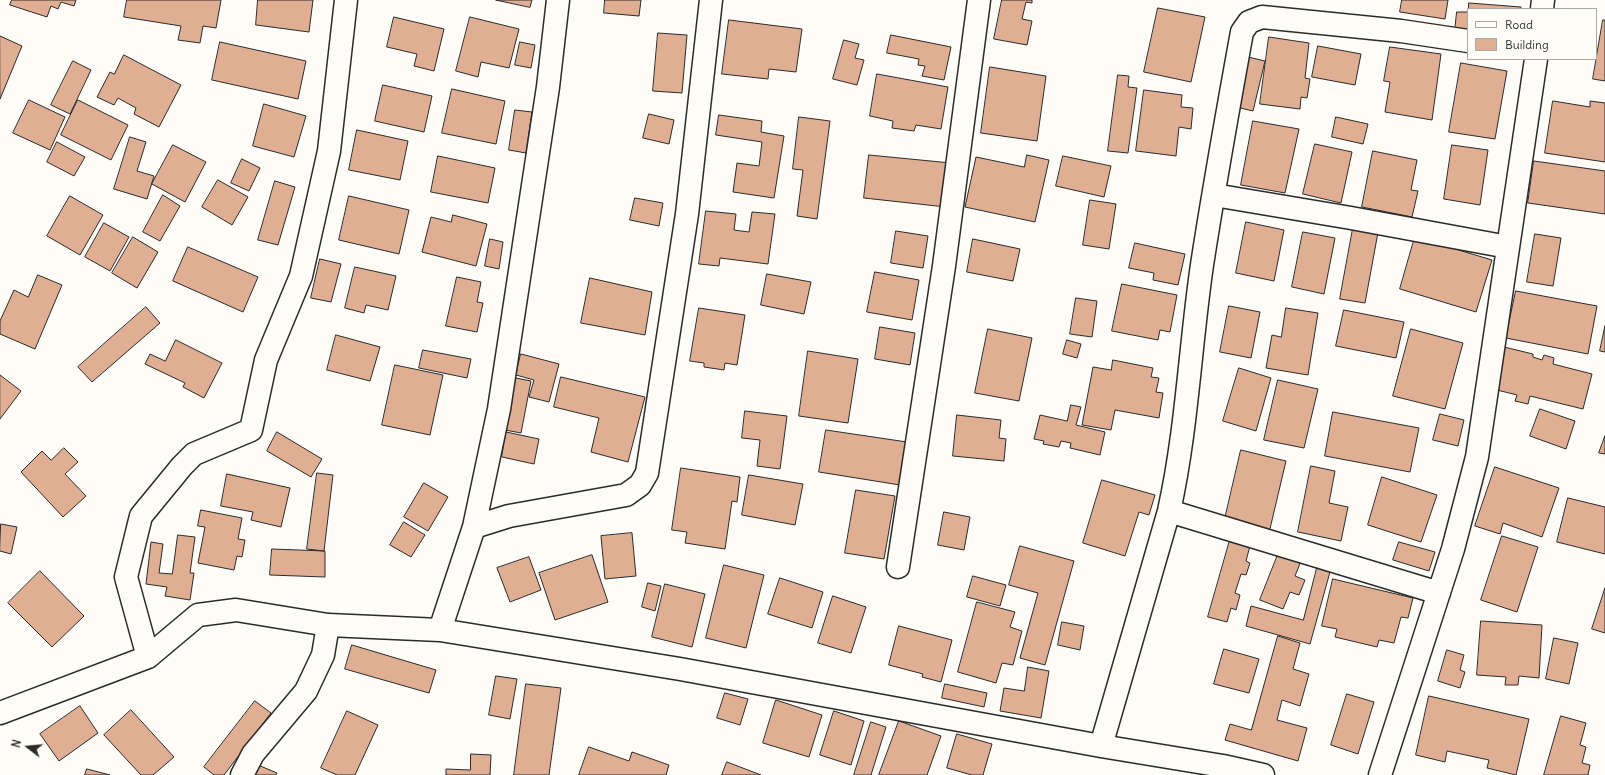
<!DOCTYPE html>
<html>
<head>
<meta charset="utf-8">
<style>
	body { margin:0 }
	#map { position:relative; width:1605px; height:775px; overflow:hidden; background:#fdfcf7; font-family:Delius,sans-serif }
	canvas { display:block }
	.legend { position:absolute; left:1467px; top:8px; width:130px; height:52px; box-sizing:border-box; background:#fdfcf7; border:1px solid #a9a8a5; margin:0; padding:5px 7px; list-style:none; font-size:12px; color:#2b2b2b }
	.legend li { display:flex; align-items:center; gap:8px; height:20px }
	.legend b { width:20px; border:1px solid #a9a8a5 }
	.north { position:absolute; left:8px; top:727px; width:40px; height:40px; -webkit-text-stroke:3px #fdfcf7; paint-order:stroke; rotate:286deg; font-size:11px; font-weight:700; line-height:16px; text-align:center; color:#2b2b2b }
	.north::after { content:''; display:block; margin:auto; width:14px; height:18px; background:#2b2b2b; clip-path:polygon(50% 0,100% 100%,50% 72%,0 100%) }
</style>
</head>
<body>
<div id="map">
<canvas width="1605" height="775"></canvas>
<ul class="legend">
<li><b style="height:5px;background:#fdfcf7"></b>Road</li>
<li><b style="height:11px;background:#e0ae92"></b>Building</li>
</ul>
<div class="north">N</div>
</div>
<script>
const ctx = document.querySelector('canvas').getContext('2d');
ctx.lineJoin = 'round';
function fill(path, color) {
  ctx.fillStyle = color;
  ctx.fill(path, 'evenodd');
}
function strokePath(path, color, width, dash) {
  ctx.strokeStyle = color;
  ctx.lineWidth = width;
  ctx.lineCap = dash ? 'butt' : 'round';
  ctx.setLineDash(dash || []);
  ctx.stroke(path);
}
const building = new Path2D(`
	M12,0h64l-2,6 -13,-4 -3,7 -7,-3 -4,11 -37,-12z
	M127,0h94l-5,28 -13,-2 -3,17 -22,-3 3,-14 -57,-9z
	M258,0h55l-4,32 -53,-7z
	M496,0h36l-2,7z
	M605,0h36l-2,16 -35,-3z
	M1002,0h30v3l-6,-1 -4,17 10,2 -5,24 -33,-6z
	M1402,0h46l-3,19 -45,-7z
	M1469,3l52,4v2h-52z
	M1158,8l47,9 -14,65 -47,-10z
	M1457,12h11v20l-13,-1z
	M394,17l50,12 -10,42 -20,-5 3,-12 -30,-7z
	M470,17l49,12 -10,39 -28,-6 -3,15 -22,-6z
	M729,20l73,9 -6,43 -27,-3 -1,10 -46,-5z
	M1603,20h2v61l-12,-2z
	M658,33l29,2 -5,58 -29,-2z
	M891,35l60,12 -7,33 -22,-4 3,-10 -7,-1 1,-6 -32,-6z
	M0,36l22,10 -22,53z
	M1269,37l40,6 -4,35 5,1 -3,19 -6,-1 -1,12 -40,-5z
	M844,40l15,4 -4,14 9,2 -7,25 -24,-6z
	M220,42l86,19 -8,38 -86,-19z
	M520,42l15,3 -4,23 -16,-3z
	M1318,46l43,8 -6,31 -43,-8z
	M1390,47l51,7 -9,66 -47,-8 5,-30 -6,-1z
	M124,55l57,30 -22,42 -25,-13 2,-6 -18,-10 -4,7 -17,-8 13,-25 4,2z
	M1248,57l17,4 -12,50 -17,-4z
	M73,61l18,9 -21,44 -19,-9z
	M1461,63l46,8 -12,68 -46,-7z
	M990,67l56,9 -9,65 -56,-8z
	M877,74l71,13 -7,42 -25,-4 -2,6 -22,-3 1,-7 -23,-5z
	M1118,75l11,1 -1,11 9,1 -9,65 -20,-2z
	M383,85l49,11 -8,36 -49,-11z
	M452,89l53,12 -9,43 -54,-11z
	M1144,90l38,5 -1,12 12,1 -2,21 -12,-2 -3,29 -40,-5z
	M29,100l36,17 -15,33 -37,-17z
	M78,100l50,25 -17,35 -50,-25z
	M1553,101l37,6v-6l15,2v59l-60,-9z
	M264,104l42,12 -12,41 -41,-11z
	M515,110l17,2 -6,41 -17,-3z
	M649,114l25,6 -5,24 -26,-6z
	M719,115l43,6 -1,11 23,4 -10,62 -41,-6 4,-29 22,3 3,-24 -46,-7z
	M799,117l31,4 -13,98 -20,-3 6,-46 -10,-1z
	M1336,117l32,7 -5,20 -31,-7z
	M1253,121l46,8 -14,64 -44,-8z
	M357,130l51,11 -8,39 -51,-10z
	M130,137l16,5 -9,29 17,5 -7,23 -33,-10z
	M57,142l28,15 -11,19 -27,-14z
	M1315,144l37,8 -11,51 -38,-9z
	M173,145l33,17 -21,40 -33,-18z
	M1452,145l36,5 -8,55 -36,-6z
	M1373,151l44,9 -6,30 7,1 -6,26 -50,-10z
	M869,155l82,8 -5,44 -82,-9z
	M1027,155l22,5 -14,62 -70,-15 11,-50 48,10z
	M438,156l57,12 -7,35 -57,-11z
	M1063,156l48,10 -7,31 -48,-11z
	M242,159l18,9 -11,23 -18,-8z
	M1534,161l71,10v43l-77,-11z
	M218,180l30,17 -16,28 -30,-18z
	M275,181l20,6 -17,58 -20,-5z
	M163,195l17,11 -20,35 -17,-9z
	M70,196l33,19 -23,40 -33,-19z
	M349,196l60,14 -10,44 -60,-14z
	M635,198l28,5 -4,23 -29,-6z
	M1090,200l26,4 -7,45 -26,-4z
	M706,211l30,3 -2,16 15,2 3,-20 23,2 -7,50 -48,-6 -1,8 -20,-2z
	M453,215l34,9 -11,42 -54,-14 9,-35 20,5z
	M1246,222l38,8 -10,51 -38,-8z
	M104,223l25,14 -19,34 -25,-14z
	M1354,223l25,4 -14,76 -25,-4z
	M896,231l32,5 -5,32 -32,-5z
	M1303,232l32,6 -11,56 -32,-7z
	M1535,234l26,4 -8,48 -26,-4z
	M133,237l25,15 -21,36 -25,-15z
	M1415,237l77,23 -16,52 -76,-23z
	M490,239l13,3 -4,27 -14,-3z
	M973,239l47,10 -7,32 -46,-9z
	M1135,243l50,11 -7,31 -25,-5 1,-7 -25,-5z
	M188,247l70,30 -15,35 -70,-31z
	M320,259l21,5 -10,38 -20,-4z
	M355,267l41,9 -8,34 -22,-5 -2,8 -19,-5z
	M875,272l44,8 -7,40 -45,-8z
	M767,274l44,8 -7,32 -43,-9z
	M38,275l24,10 -27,64 -35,-15v-13l14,-31 14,7z
	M457,277l24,5 -4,20 6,1 -6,29 -31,-6z
	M590,278l62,14 -7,43 -64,-12z
	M1122,284l55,11 -7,37 -10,-2 -2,10 -46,-9z
	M1516,291l81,15 -9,48 -82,-16z
	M1076,298l21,3 -5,36 -22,-3z
	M1229,306l31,6 -9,46 -31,-6z
	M146,307l14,16 -68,59 -14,-15z
	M699,308l46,7 -8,50 -12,-2 -1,7 -20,-3v-4l-14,-2z
	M1286,308l32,5 -10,62 -42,-7 6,-33 9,2z
	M1344,310l60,12 -8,36 -60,-12z
	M1605,326v26l-5,-1z
	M880,327l35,6 -5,32 -35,-6z
	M988,329l44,9 -13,63 -44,-8z
	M1411,329l52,14 -18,66 -52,-13z
	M336,335l44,12 -10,34 -43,-11z
	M176,340l46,23 -18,35 -21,-11 2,-4 -40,-19 5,-10 15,7z
	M1067,340l14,4 -4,14 -14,-4z
	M1504,347l29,7v3l9,3 2,-5 10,3 -1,6 39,10 -9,35 -53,-13 -2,8 -13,-3 2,-6 -24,-6z
	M423,350l48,9 -4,19 -48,-10z
	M808,351l50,8 -10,64 -49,-7z
	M521,354l38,10 -10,38 -20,-5 5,-17 -18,-5z
	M1113,360l40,8 -2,9 8,1 -3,14 7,1 -4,25 -44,-8 -4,20 -29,-5 11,-58 18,3z
	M395,365l48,10 -13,60 -48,-10z
	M1239,368l32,10 -15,53 -33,-10z
	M0,375l21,16 -21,28z
	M561,377l84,20 -17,65 -37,-10 8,-34 -45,-11z
	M516,378l15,3 -10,52 -16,-3z
	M1278,380l40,9 -14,59 -40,-8z
	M1071,405l10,2 -5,18 29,7 -5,23 -30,-7 1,-5 -10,-2 -2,6 -16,-3 1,-3 -10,-2 6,-24 27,6z
	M1540,409l35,12 -9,28 -36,-13z
	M745,411l42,5 -7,53 -23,-3 3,-26 -18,-2z
	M1333,412l86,16 -9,44 -85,-16z
	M1440,414l24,6 -6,26 -25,-6z
	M957,415l44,5 -2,18 7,1 -2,22 -51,-5z
	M826,430l81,12 -7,43 -81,-13z
	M277,432l45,27 -11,18 -44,-26z
	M506,432l33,7 -5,25 -32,-7z
	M1605,436v18l-6,-1z
	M64,448l14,14 -13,12 21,22 -23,21 -42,-45 21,-21 9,9z
	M1241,450l45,11 -17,72 -45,-10z
	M1311,466l24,5 -6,32 19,4 -7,34 -43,-9z
	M1495,467l64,21 -17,49 -39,-14 -3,11 -25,-8z
	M681,468l59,9 -3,25 -5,-1 -7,48 -40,-6 2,-11 -15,-2z
	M317,473l16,2 -9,76 -17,-2z
	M227,474l63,14 -9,39 -30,-7 2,-8 -32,-6z
	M749,475l54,9 -8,41 -53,-10z
	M1382,477l55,18 -16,47 -53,-17z
	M1102,480l53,15 -6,20 -10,-3 -14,44 -42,-13z
	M424,483l24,14 -20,34 -24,-14z
	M856,490l39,6 -11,63 -39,-6z
	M1568,498l37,9v47l-48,-12z
	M201,510l41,8 -4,21 7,1 -3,17 -5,-1 -3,14 -36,-7 7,-36 -7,-1z
	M944,512l26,5 -6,33 -26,-5z
	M404,522l21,13 -14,22 -21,-12z
	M1,524l16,3 -6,27 -11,-3z
	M632,533l4,43 -31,3 -4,-43z
	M1232,533l20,5 -6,23 4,2 -4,12 -5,-1 -6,19 5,2 -4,15 -5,-2 -4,14 -19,-5z
	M178,535l17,2 -5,36h4l-4,27 -25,-4 2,-9 -21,-3 5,-42 12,2 -4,29 13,1z
	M1502,536l36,11 -21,65 -36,-12z
	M1399,542l36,10 -6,19 -36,-11z
	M1020,546l54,15 -29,104 -25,-7 18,-65 -29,-8z
	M272,549l53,2v26l-55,-2z
	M1279,552l22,9 -6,15 10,4 -6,15 -9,-3 -7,17 -23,-9z
	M592,555l16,47 -53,18 -16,-47z
	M529,557l12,33 -31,12 -13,-34z
	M724,565l40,10 -18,73 -40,-10z
	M1317,568l13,4 -20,72 -64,-18 5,-20 52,14z
	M40,571l44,45 -32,31 -44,-44z
	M973,576l33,9 -6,21 -33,-9z
	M780,578l43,14 -11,36 -44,-14z
	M1333,579l80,19 -5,20 -7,-1 -7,26 -15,-3 -2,7 -42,-10 2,-8 -15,-3z
	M648,583l13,3 -6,25 -13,-4z
	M665,584l40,10 -13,53 -40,-10z
	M1605,588v45l-13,-4z
	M833,596l33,11 -15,46 -33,-10z
	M977,602l38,10 -5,15 12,4 -9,34 -11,-2 -6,20 -38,-11z
	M1481,621l61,4 -3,53 -20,-2 -1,9h-13l1,-8 -29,-2z
	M1062,622l22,4 -4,24 -22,-5z
	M899,626l53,14 -11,42 -19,-5 1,-3 -34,-9z
	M1278,636l22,7 -7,26 16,5 -9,32 -18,-6 -5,20 30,8 -9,33 -73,-21 5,-16 21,6z
	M1554,638l24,5 -9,41 -23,-5z
	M352,645l84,25 -7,23 -84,-24z
	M1224,649l35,10 -10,34 -35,-9z
	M1447,650l17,5 -4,15 5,2 -5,16 -22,-7z
	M1028,667l21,4 -8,47 -41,-7 4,-23 20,3z
	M496,676l21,3 -7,40 -21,-4z
	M526,684l35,4 -12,87h-35z
	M945,684l42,9 -3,14 -42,-9z
	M725,693l23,6 -8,26 -23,-7z
	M1347,694l27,8 -16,52 -27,-9z
	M1429,696l100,23 -13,56 -29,-7 2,-8 -42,-9 -2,11 -29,-7z
	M776,700l46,15 -13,42 -46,-14z
	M255,701l16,12 -47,62h-10l-10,-8z
	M80,706l18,27 -39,28 -19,-27z
	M131,710l43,47 -21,18h-12l-37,-40z
	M347,711l31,14 -23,50h-18l-16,-7z
	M834,711l30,10 -13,44 -31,-10z
	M1561,716l25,7 -6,22 6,2 -4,16 8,2 -2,10h-44z
	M899,721l42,15 -14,39h-48z
	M871,722l15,5 -15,48h-17z
	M957,734l35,10 -9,31h-11l-25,-7z
	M589,747l40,14 3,-9 37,13 -3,10h-87z
	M471,754l20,1 -1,20h-44v-6l24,1z
	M727,762l34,13h-39z
	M258,765l19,8 -1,2h-23z
	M87,769l23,6h-25z`);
fill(building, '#e0ae92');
strokePath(building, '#2b2b2b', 1);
const street = new Path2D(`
	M1542,9l1,-9
	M1214,195l137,23 157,29
	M1169,511l270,82
	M474,527l35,-11 117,-21 14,-10 7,-12 40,-259 24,-214
	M898,567l46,-301 35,-266
	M440,630l34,-103 25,-118 49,-322 10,-87
	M148,657l-22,-80 15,-61 41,-50 12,-12 57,-24 15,-70 35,-84 28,-125 17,-151
	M0,713l148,-56 50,-42 38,-5 92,15 112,5 240,39 421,77 122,20 40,9
	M1101,746l68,-235c18,-81 21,-164 33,-246 12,-78 26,-156 40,-233l7,-10 13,-5 139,14 67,10
	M242,775l11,-21 53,-63 17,-36 5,-30
	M1380,775l73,-226 24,-92 59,-398`);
strokePath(street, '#2b2b2b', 25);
strokePath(street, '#fdfcf7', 22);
</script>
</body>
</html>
